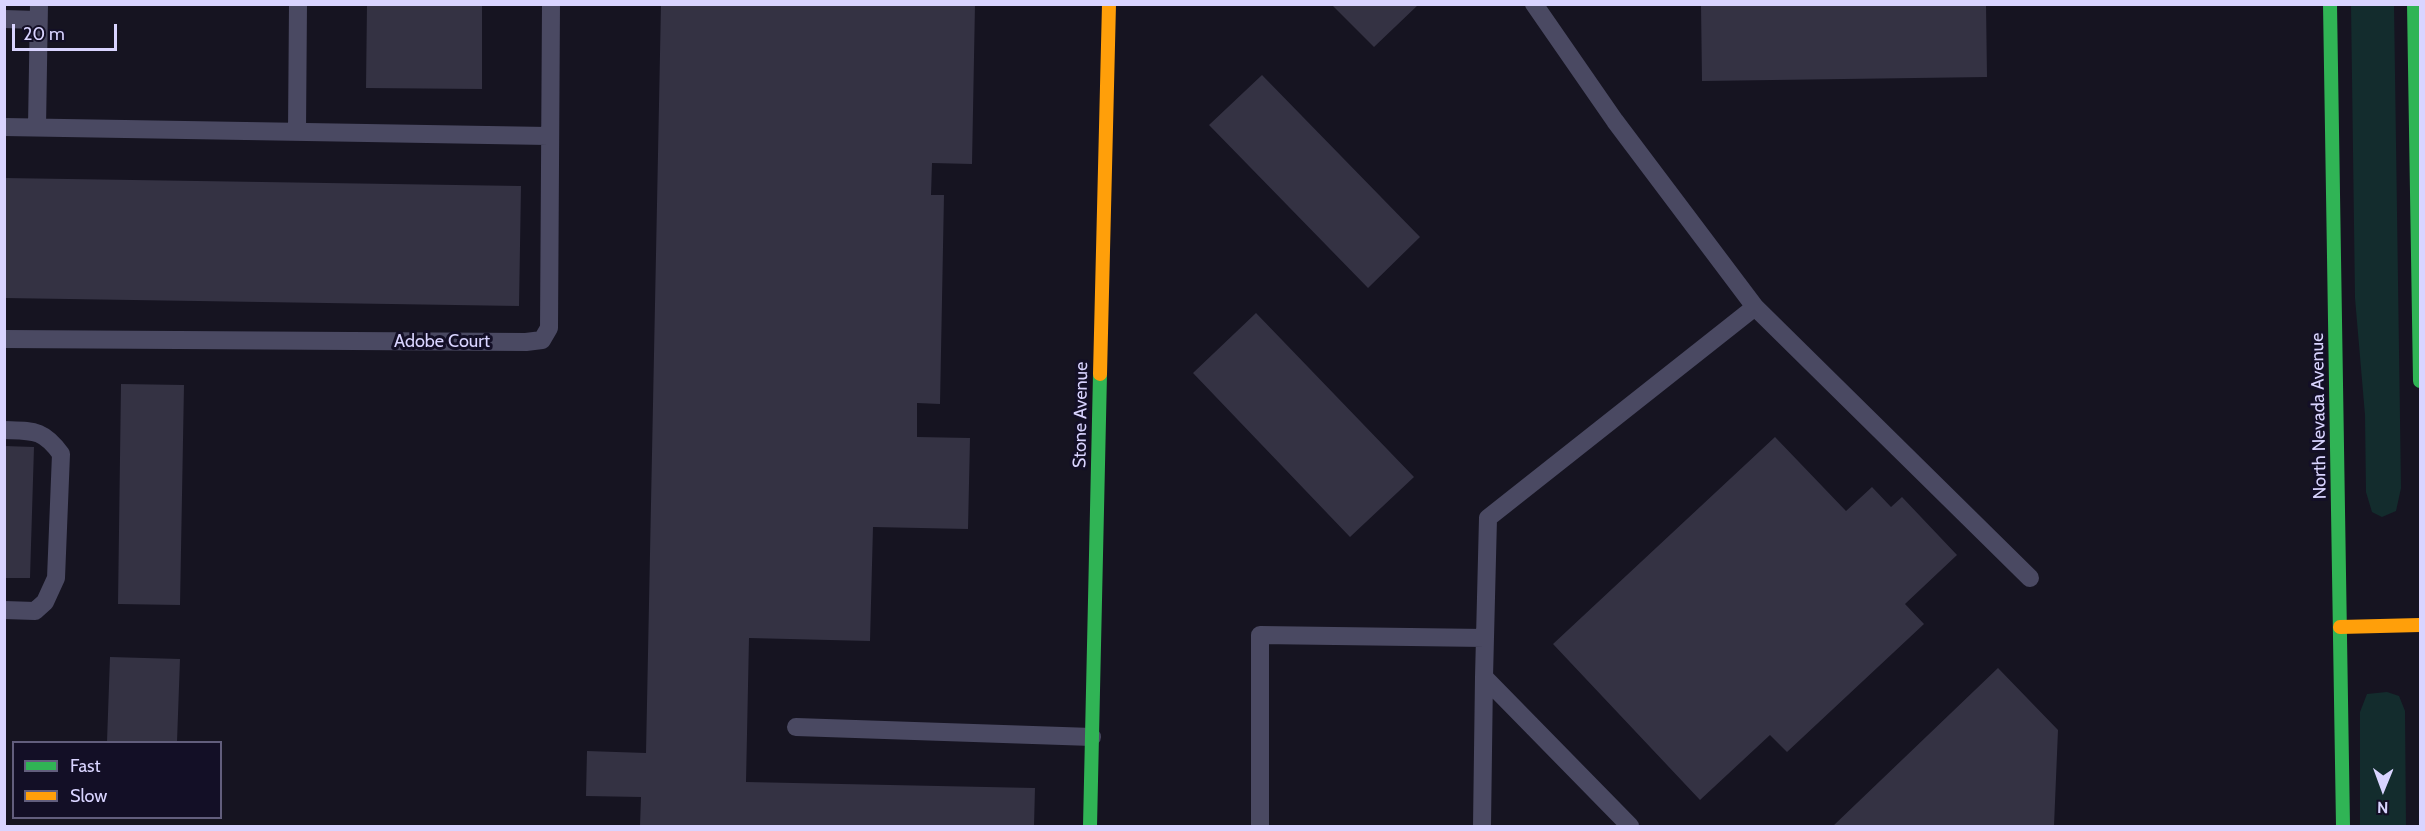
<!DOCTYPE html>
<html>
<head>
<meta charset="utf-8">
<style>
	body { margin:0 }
	#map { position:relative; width:2425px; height:831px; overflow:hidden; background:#161421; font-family:Cabin,sans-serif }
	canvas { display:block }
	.frame { position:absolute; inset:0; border:6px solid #d9d4ff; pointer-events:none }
	.legend { position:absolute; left:12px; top:741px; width:210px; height:78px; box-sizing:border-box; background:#130f26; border:2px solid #625e7d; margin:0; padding:8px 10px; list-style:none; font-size:18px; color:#d9d4ff }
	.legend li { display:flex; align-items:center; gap:12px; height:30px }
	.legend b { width:30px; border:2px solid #625e7d }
	.north { position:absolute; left:2353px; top:759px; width:60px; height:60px; -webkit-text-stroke:4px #130f26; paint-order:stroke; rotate:181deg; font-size:16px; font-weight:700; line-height:24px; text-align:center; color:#d9d4ff }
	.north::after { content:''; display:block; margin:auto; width:21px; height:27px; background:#d9d4ff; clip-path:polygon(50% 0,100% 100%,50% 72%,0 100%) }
	.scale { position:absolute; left:12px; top:24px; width:105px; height:27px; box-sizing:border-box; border:3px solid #d9d4ff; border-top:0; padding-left:8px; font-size:18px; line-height:21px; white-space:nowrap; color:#d9d4ff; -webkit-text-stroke:4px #130f26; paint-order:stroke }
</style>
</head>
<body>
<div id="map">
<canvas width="2425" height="831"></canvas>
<div class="frame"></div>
<ul class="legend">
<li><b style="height:8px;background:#30b455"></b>Fast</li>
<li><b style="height:8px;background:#ff9f0a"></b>Slow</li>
</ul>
<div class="north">N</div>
<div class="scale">20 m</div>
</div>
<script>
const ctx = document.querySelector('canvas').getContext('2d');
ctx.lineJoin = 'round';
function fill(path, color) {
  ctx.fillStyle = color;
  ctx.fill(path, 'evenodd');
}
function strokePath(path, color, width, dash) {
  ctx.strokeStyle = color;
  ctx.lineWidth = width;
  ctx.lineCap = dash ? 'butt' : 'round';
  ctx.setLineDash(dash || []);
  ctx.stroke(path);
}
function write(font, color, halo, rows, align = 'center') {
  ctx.font = font + ' Cabin,sans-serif';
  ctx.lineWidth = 6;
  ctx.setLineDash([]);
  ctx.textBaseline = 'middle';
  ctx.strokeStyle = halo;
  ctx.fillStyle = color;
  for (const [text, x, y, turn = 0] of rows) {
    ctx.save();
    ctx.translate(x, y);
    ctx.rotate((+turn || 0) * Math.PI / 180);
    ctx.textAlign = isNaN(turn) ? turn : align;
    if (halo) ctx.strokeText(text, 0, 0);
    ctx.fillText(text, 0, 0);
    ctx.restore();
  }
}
fill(new Path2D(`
	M2351,5h43l7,483 -5,23 -14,6 -10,-5 -6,-20 -1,-77 -10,-117z
	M2387,692l12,4 6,15 1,115h-46v-114l7,-18z`), '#132c2d');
fill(new Path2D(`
	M367,4h115v85l-116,-1z
	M661,4h314l-3,160 -40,-1 -1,32h13l-4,209 -23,-1v34l53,1 -2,91 -95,-2 -3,114 -121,-3 -3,144 289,6 -1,38h-394l1,-29 -55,-1 1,-45 59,2z
	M1701,4h285l1,73 -285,4z
	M1332,5h86l-44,42z
	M1262,75l158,162 -52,51 -159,-163z
	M4,178l517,8 -2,120 -515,-8z
	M1256,313l158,164 -64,60 -157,-164z
	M121,384l63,1 -4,220 -62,-1z
	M1775,437l71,74 26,-24 19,20 11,-10 55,58 -52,49 19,20 -137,128 -17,-17 -70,65 -147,-156z
	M4,446l30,1 -4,131h-26z
	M110,657l70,2 -3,83h-70z
	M1998,668l60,62 -4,96h-221z`), '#343243');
strokePath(new Path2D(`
	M1534,4l81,117 140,186 -267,211 -4,159 146,149
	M4,19l34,1
	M4,127l544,9
	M37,127l2,-123
	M297,131l1,-127
	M1755,307l275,271
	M4,339l522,3 16,-2 7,-12 2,-324
	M4,430c29,1 39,-1 57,24l-5,124 -11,24 -10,9 -31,-1
	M796,727l296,10
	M1260,826v-191l225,3
	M1482,826l2,-149`), '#4a4962', 18);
strokePath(new Path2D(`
	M2330,4l13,822
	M2414,4l6,377
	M1090,826l10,-452`), '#30b455', 14);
strokePath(new Path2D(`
	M1100,374l9,-370
	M2340,627l80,-2`), '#ff9f0a', 14);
write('18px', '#d9d4ff', '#130f26', [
	["Adobe Court",442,342],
	["Stone Avenue",1081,415,-89],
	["North Nevada Avenue",2319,416,-91]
]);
</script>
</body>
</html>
